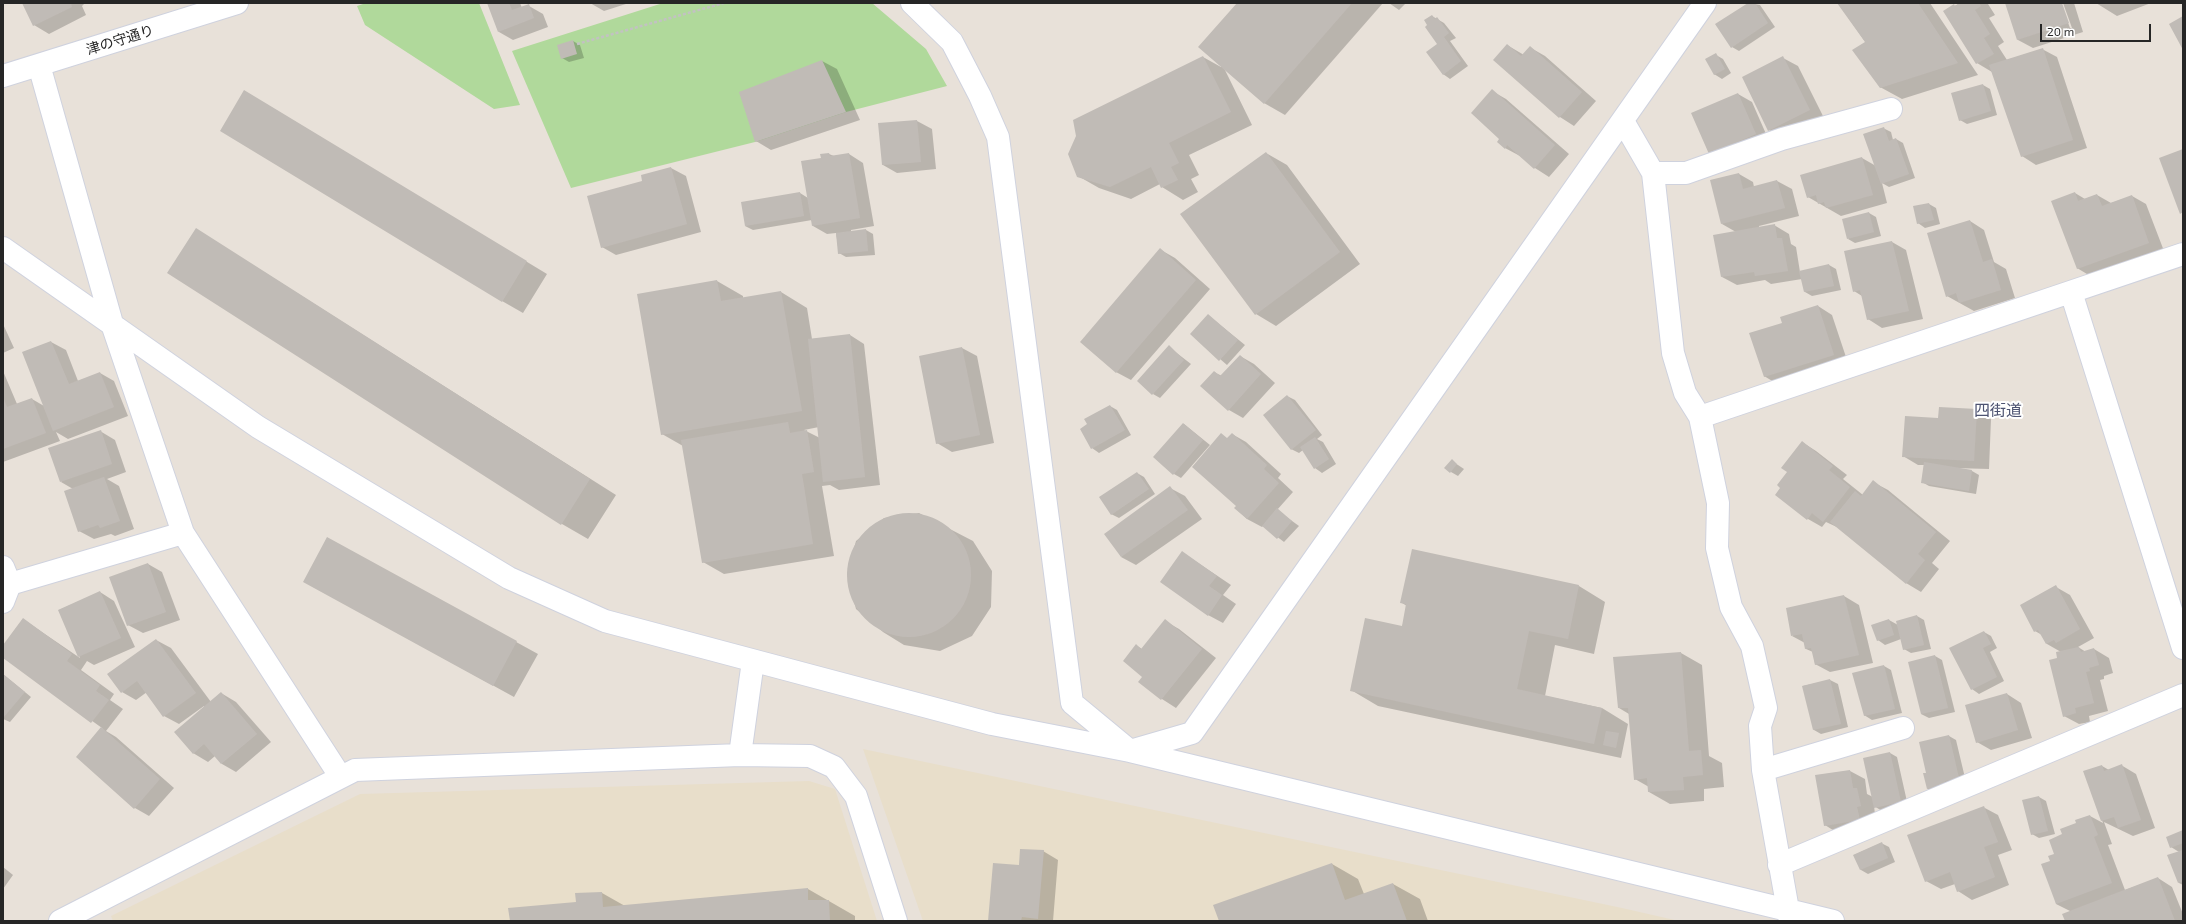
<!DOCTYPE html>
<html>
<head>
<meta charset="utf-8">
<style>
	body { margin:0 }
	#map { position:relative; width:2186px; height:924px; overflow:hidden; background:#e8e1d9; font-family:"Exo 2",sans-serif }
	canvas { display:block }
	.frame { position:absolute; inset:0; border:4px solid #262626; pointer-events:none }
	.scale { position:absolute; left:2040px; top:24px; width:111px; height:18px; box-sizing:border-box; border:2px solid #262626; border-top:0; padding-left:5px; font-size:12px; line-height:14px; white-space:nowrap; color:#262626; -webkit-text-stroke:3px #fff; paint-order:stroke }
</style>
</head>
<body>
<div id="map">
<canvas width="2186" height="924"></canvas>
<div class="frame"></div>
<div class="scale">20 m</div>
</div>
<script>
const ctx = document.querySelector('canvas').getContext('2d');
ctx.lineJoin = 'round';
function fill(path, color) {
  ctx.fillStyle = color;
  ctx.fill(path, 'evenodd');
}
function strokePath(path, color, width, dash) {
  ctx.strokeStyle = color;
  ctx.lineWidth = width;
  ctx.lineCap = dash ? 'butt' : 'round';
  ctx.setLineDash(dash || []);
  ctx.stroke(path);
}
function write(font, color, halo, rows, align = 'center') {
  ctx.font = font + ' "Exo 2","Noto Sans JP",sans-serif';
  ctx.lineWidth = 4;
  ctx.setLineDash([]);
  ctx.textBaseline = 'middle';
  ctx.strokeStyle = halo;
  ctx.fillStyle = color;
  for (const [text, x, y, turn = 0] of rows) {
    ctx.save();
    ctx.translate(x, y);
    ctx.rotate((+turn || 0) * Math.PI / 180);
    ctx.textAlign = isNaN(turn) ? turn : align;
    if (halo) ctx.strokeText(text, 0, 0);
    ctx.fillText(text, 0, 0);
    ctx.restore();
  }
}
fill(new Path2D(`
	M863,749l759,159 57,13h-756z
	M809,781l26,8 42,132h-764l-2,-5 249,-122z`), '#e8deca');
fill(new Path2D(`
	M366,3h113l41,102 -26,4 -129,-84 -8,-19z
	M663,3h209l54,46 21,37 -101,26 -91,30 -184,46 -59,-137z`), '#b0d99b');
fill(new Path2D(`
	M24,3h61l-3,3 4,9 -37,19 -15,-9z
	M488,3h32l2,5 7,-2 14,8 5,13 -35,13 -14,-8z
	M590,3h39l-25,8z
	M1264,3h119l-98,112 -21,-12 -40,-35 28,57 -63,30 10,20 -8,4 7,13 -15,8 -21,-13 -2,-3 -29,15 -32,-11 -21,-12 125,-119 18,10z
	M1389,3h17l-7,7z
	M1749,3l11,2 15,22 -36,24 -7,-4z
	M1838,3h92l48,72 -76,24 -22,-12 -14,-44z
	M1960,3l28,1 7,11 -6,3 15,24 -6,4 9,14 35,-11 15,8 30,91 -51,17 -14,-9 -30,-84 -15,-9 -32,-52z
	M2006,3h55l9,25h2l-9,-25h11l9,29 -50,16 -15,-8z
	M2096,3h55l-34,13z
	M1432,16l12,7 12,15 -6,3 18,25 -18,13 -7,-5z
	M573,41l7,4 4,13 -15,4 -7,-4z
	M1507,45l17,10 7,-7 14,8 51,45 -22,25 -14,-9 -65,-57z
	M1716,55l7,4 8,14 -9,6 -8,-5z
	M1783,58l15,8 26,52 -40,21 -15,-9z
	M822,61l15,8 23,51 -89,30 -15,-9z
	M1983,85l7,4 7,26 -30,9 -7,-4z
	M1492,91l14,8 63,55 -20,23 -14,-9 -15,-12 -15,-8 -4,-10z
	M1738,94l14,8 18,41 -60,10z
	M266,104l281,170 -24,39 -21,-12z
	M917,121l15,8 4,40 -39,4 -14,-8 -4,-41z
	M1883,128l8,4 2,8 3,-1 7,4 12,35 -26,9 -7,-4 5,20 -46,13 -33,-19 54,-39 14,8z
	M1266,153l21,12 73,99 -84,62 -20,-12z
	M829,154l5,2 15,-2 14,9 11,63 -23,4v2l15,-2 7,4 2,21 -29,2 -7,-4 -3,-20 -9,1 -14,-8 -1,-6 -59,10 -8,-4 55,-33 8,5 14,-39 -1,-4z
	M671,168l15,8 15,56 -85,23 -14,-8 42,-65z
	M1739,174l14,8 1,5 23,-6 15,8 7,27 -40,10v2l15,-3 15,9 2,10 5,3 4,25 29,-7 7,4 5,21 -29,6 -7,-4 -3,-13 -31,5 -6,-4 -28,5 -15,-8 14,-45 -14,-8z
	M2075,193l10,6 12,-4 14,8 21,-7 14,8 18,47 -72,26 -15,-9z
	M1929,204l7,4 4,16 -15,4 -7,-5z
	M1869,213l7,4 5,19 -26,7 -7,-4z
	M1970,221l14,9 10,32 12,7 9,29 -41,13 -27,-15z
	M196,229l420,266 -28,44 -26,-15z
	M1892,242l14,8 17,69 -41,9 -14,-9 -6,-23 -8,-5z
	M1161,250l14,8 35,31 -79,91 -15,-8z
	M717,281l26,15v3l38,-7 26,16 5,31 38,-4 14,9 16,141 -41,5 -9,-5 -8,1 12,70 -110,18 -21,-12 -20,-116 -21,-12zM819,427l1,11 -16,-8z
	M1818,306l14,9 16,48 -69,22 -15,-9 19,-53z
	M1208,315l37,30 -18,20 -36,-31z
	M3,324l11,24 -11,5z
	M51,342l15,8 12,31 22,-8 14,8 14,35 -60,23 -12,-7 4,9 -57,21v-91l14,33 15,-5 12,7z
	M1169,347l22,17 -31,34 -7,-4z
	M962,348l15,8 17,87 -42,9 -15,-9z
	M1240,356l14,8 21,19 -32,35 -14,-8 -15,-38 8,4z
	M1287,396l8,4 27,35 -5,4 6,3 13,22 -14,9 -7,-5 -12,-18 -4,3 -8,-4z
	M1110,406l7,4 14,25 -32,18 -7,-5z
	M1977,410l14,9 -2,50 -36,-1 19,3 7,4 -3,19 -47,-8 -7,-4 3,-17h-7l-15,-9 36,-36z
	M1184,424l26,21 -29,33 -7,-4z
	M100,431l15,9 11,32 -19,7 12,7 15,43 -19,7 -4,-2 -17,5 -15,-8 -6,-42 -12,-7z
	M1232,434l14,8 35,32 -3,4 15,14 -16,18 22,16 -15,16 -21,-16 -1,1 -15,-8 -12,-11 2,-2 -16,-71 7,4z
	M1802,442l14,9 31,24 -4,4 20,16 10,-13 15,8 62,51 -18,22 7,6 -18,23 -15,-9 -67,-55 -13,-6 -4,5 -14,-8 -32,-24 6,-7z
	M1452,461l12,8 -6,7 -7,-4z
	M1137,473l7,4 11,17 -36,24 -8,-4z
	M1170,488l15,8 17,23 -66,46 -15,-8z
	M919,513l54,28 19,30 -1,36 -19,29 -32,15 -36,-6 -21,-13 -27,-23 -9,-35 9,-33 28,-23z
	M327,538l211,116 -24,43 -189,-104z
	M1182,552l49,33 -8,10 13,9 -13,19 -15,-8z
	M148,564l14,8 18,48 -37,13 -15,-8z
	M1579,586l26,16 -11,52 -39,-9 -10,51 57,12 26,16 -7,34 -243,-52 -27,-16 51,-62 5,-22 -5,-3z
	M2056,587l14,8 24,43 -16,9 8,5 8,-3 15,9 4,15 -9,3v3l-4,1 8,31 -19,5 1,6 -11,2 -15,-8 -6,-57 3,-7 -14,-8 -5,-9 -7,-4z
	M100,592l14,9 21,46 -41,18 -7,-4 -6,9 33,24 -4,6 13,9 -17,22 10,6 58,51 -25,28 -14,-8 -33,-80 -99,-71v-11l20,-27 57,39 -21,-48z
	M1844,596l15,9 14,58 -43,9 -15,-8 -2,-12 -7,-3 -1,-6 -13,-7z
	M1917,616l7,4 7,29 -20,4 -7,-4 -3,-10 -16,6 -7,-5 11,-20 9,5z
	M1165,621l14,8 37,29 -40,50 -14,-9 -23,-17 4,-5 -7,-32 6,4z
	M1984,632l7,4 6,12 -7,4 14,29 -25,13 -7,-5z
	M156,640l15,8 40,54 10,-9 15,9 35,40 -35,30 -14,-8 -7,-8 -7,6 -15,-9 11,-47 -25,18 -15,-8 -17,-24 -11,8 -14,-8z
	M1681,653l21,12 7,91 13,7 2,24 -20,2v12l-34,3 -21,-12v-5l-14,-8 -6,-65 -10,-6 -4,-50z
	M1935,656l7,4 13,52 -26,6 -8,-4z
	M1884,666l7,4 11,43 -30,7 -8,-5z
	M3,674l28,23 -21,25 -7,-3z
	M1830,680l8,4 10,43 -27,7 -7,-4 -11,-44z
	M2007,694l14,9 11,35 -41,12 -14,-8z
	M1949,736l7,4 10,42 -31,11 -7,-4 -1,-16z
	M1890,753l7,4 11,49 -26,5 -8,-5 1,8 -36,20 -14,-9 25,-54 15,8 2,15 6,3z
	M2121,765l15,9 19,54 -22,8 -29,-14 8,22 -4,1 17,45 33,-12 14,9 11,27v7h-117l4,-10 -14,-7 -5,-43 13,-26 14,-12 -1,-2 13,-5 13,7 -19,-51 18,-6 7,4z
	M2039,797l7,4 9,33 -16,4 -7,-4z
	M1983,807l15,8 14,35 -14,5 11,30 -37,15 -14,-9 -3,-7 -14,5 -15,-8z
	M2183,831v54l-4,-2v-31l-8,-5z
	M1881,843l8,4 6,15 -27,12 -7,-4 -7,-15z
	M1043,851l15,9 -5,61h-64l31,-55z
	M1332,864l26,15 6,15 29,-10 27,15 8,22h-208z
	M3,867l10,8 -10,14z
	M808,889l47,27v5h-344l66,-18 25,-10 23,13z`), '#0003');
fill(new Path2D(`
	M22,3h49l1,4 -39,19z
	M487,3h22l3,7 17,-6 5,14 -36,14z
	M1237,3h115l-88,101 -66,-57z
	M1748,3h7l13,20 -37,25 -16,-24z
	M1837,3h81l40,60 -78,25 -28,-38 13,-8z
	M1960,3h19l2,3 -6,4 15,24 -6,4 10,16 -18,10 -33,-53 11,-7 1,2z
	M2005,3h57l7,20 -52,17z
	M1432,15l3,4 2,-2 12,16 -5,4 17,24 -18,14 -17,-23 11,-8 -12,-17 2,-2 -3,-5z
	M2183,16v34l-14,-26z
	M573,40l4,14 -16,5 -4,-14z
	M1507,44l14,12 9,-10 52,46 -23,26 -66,-58z
	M2043,48l30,92 -52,17 -32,-92z
	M1716,53l9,16 -11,6 -9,-16z
	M1203,56l28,56 -62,31 10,20 -8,4 7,13 -17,8 -10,-21 -41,20 -33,-10 -9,-23 8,-18 -3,-16z
	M1783,56l27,54 -42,21 -26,-54z
	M822,60l24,52 -91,30 -16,-50z
	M1983,84l8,27 -32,10 -8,-28z
	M1492,89l63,56 -21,24 -27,-24 -2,4 -8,-7 2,-3 -28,-26z
	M244,90l283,171 -25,41 -282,-171z
	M1738,93l18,41 -47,20 -18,-41z
	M917,120l4,42 -39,3 -4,-42z
	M1884,127l5,14 7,-3 13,36 -28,10 -18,-50z
	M2183,149v63l-3,2 -21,-56z
	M1266,152l74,100 -85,63 -75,-101z
	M829,153l1,3 19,-3 11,65 -48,8 -11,-65 20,-3 -1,-4z
	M1862,157l11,38 -47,13 -2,-6 -6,2 -2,-9 -9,3 -7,-23z
	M671,167l16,57 -86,24 -14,-52 55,-15 -1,-6z
	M1739,173l4,16 34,-9 8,28 -64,16 -11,-44z
	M800,192l4,24 -59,10 -4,-24z
	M2075,192l3,9 19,-7 5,12 30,-11 17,48 -72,26 -26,-68z
	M1929,203l5,17 -17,4 -4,-18z
	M1869,212l5,20 -27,7 -5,-20z
	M1970,220l13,42 9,-3 9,31 -42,13 -3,-10 -10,4 -19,-64z
	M1775,224l2,14h5l6,33 -33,5 -1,-4 -33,5 -8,-42z
	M196,228l394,251 -29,46 -394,-252z
	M866,229l2,22 -30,3 -2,-21z
	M1892,241l17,70 -42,9 -7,-30 -7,2 -9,-41z
	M1160,248l36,32 -80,93 -36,-31z
	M1829,264l5,22 -30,6 -5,-21z
	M717,280l4,21 60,-10 21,120 -141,24 -24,-141z
	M1818,305l16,50 -70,22 -15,-44 33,-10 -2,-6z
	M1208,314l30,26 -19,21 -29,-27z
	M850,334l15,143 -42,5 -15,-143z
	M51,341l18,43 31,-12 14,35 -61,24 -31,-79z
	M1169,345l15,15 -32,35 -15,-14z
	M962,347l18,88 -44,9 -17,-88z
	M1240,355l21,19 -33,37 -28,-25 14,-15 6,5z
	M1287,395l29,35 -25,20 -28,-35z
	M3,397l4,10 25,-9 14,35 -43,16z
	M1110,405l15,25 -34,19 -11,-20 7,-5 -3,-5z
	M1939,407l38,2 -3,52 -72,-4 3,-41 33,2z
	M788,422l2,11 17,-3 7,42 -12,2 11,70 -111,19 -21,-123z
	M1183,423l20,17 -30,35 -20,-18z
	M101,430l11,34 -52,18 -12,-34z
	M1221,433l6,5 5,-5 35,32 -3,4 15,14 -32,36 -13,-11 2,-2 -44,-39z
	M1315,437l14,22 -15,10 -14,-22z
	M1802,441l31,25 -4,4 21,17 -27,35 -11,-9 -5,7 -32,-25 5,-7 -3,-3 10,-13 -6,-4z
	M1452,459l5,5 -7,9 -6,-5z
	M1924,462l48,8 -3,21 -48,-8z
	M1137,472l12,17 -38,26 -12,-18z
	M104,477l16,44 -20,7 -2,-3 -20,7 -14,-41z
	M1873,480l63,52 -18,22 7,6 -19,24 -76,-62 25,-31 6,5z
	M1170,486l18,24 -67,47 -17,-23z
	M1277,508l15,13 -15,18 -15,-13z
	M847 575a62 62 0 1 1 124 0a62 62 0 1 1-124 0Z
	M327,537l190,104 -24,45 -190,-104z
	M1412,549l167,36 -11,54 -39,-8 -12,58 85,19 -8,36 -244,-53 15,-73 37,8 4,-22 -6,-1z
	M1182,551l35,25 -8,10 13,9 -14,21 -48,-34z
	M148,563l18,49 -39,14 -18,-49z
	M2056,585l24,44 -24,14 -2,-3 -8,4 -8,-14 -4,2 -14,-27z
	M100,591l21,47 -43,19 -20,-47z
	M1844,595l15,60 -44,10 -4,-17 -6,1 -3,-15 -11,2 -5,-28z
	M1917,615l7,30 -21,5 -7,-29z
	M23,618l49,36 -5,7 33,24 -4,6 13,9 -18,23 -88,-65v-13z
	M1165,619l37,30 -41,51 -23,-18 4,-5 -19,-16 13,-17 5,5z
	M1889,619l5,16 -17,6 -6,-16z
	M1984,631l7,13 -8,4 14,29 -26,13 -22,-42z
	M156,639l40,54 -33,24 -26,-36 -16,12 -14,-19z
	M2079,647l2,5 13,-4 5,17 -10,3 1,3 -4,1 8,31 -19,5 1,5 -13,4 -14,-57 8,-2 -1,-6z
	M1681,652l8,99 12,-1 2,25 -20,2 1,13 -36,2 -1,-14 -13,2 -6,-72h-10l-5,-51z
	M1935,655l13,53 -27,6 -13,-52z
	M1884,665l11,44 -31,7 -12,-43z
	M3,674l22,18 -22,26z
	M1830,679l11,45 -28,6 -11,-44z
	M221,692l36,42 -36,30 -17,-20 -11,10 -19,-22z
	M2007,693l11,37 -42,13 -11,-38z
	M101,727l59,52 -26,30 -58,-52z
	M1606,731l13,2 -3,15 -13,-3z
	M1949,735l10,43 -14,3 1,4 -19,4 -4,-16h3l-7,-31z
	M1890,752l11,50 -27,6 -11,-50z
	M2122,764l19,56 -23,8 -4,-11 -13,4 -18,-50 19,-6 2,6z
	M1850,770l3,18h4l4,18 -4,1 3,13 -36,6 -9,-51z
	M2039,796l9,35 -17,4 -9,-35z
	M1984,806l14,36 -14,5 11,30 -38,15 -7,-20 -25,10 -18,-47z
	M2090,815l8,20 -4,2 18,46 -56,21 -15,-40 9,-3 -2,-5 6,-2 -5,-14 13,-6 -2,-5 16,-6 -1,-3z
	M2183,830v13l-13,5 -4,-11z
	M1882,842l6,16 -28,12 -7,-15z
	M1020,849l24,1 -6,69 -16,-2 -1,4h-33l5,-58 26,2z
	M2183,850v31l-5,2 -11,-28z
	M1332,863l13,37 48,-17 14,38h-188l-6,-16z
	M2158,877l17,44h-110l-3,-7z
	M808,888v12h21l1,21h-320l-2,-13 68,-6 -1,-9 27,-1 1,15z`), '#c0bbb6');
const minor = new Path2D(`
	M912,3l40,39 28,54 18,41 74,566 58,48 62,-18 513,-730
	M39,65l74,262 70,206 157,243
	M3,76l234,-73
	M1623,121l30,52 20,180 12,40 15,24 18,86 -1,45 14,59 21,39 14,62 -6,18 3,44 27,151
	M1653,173h33l96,-34 109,-30
	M3,248l255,179 251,151 96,43 387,103 138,27 703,170
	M2071,292l112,356
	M1700,417l483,-163
	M3,567l7,17 -7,18
	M10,584l173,-51
	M740,755l13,-94
	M1763,770l140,-42
	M1779,865l404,-170
	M60,921l295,-151 385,-15 70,1 24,11 22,29 40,125`);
strokePath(minor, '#cfd2de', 24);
strokePath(new Path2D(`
	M577,44l147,-41`), '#c2c2c2', 2.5, [3, 2]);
strokePath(minor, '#fff', 22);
write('14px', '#262626', '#fff', [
	["津の守通り",120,40,-17]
]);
write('16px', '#4d5371', '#fff', [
	["四街道",1998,411]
]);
</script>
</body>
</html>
